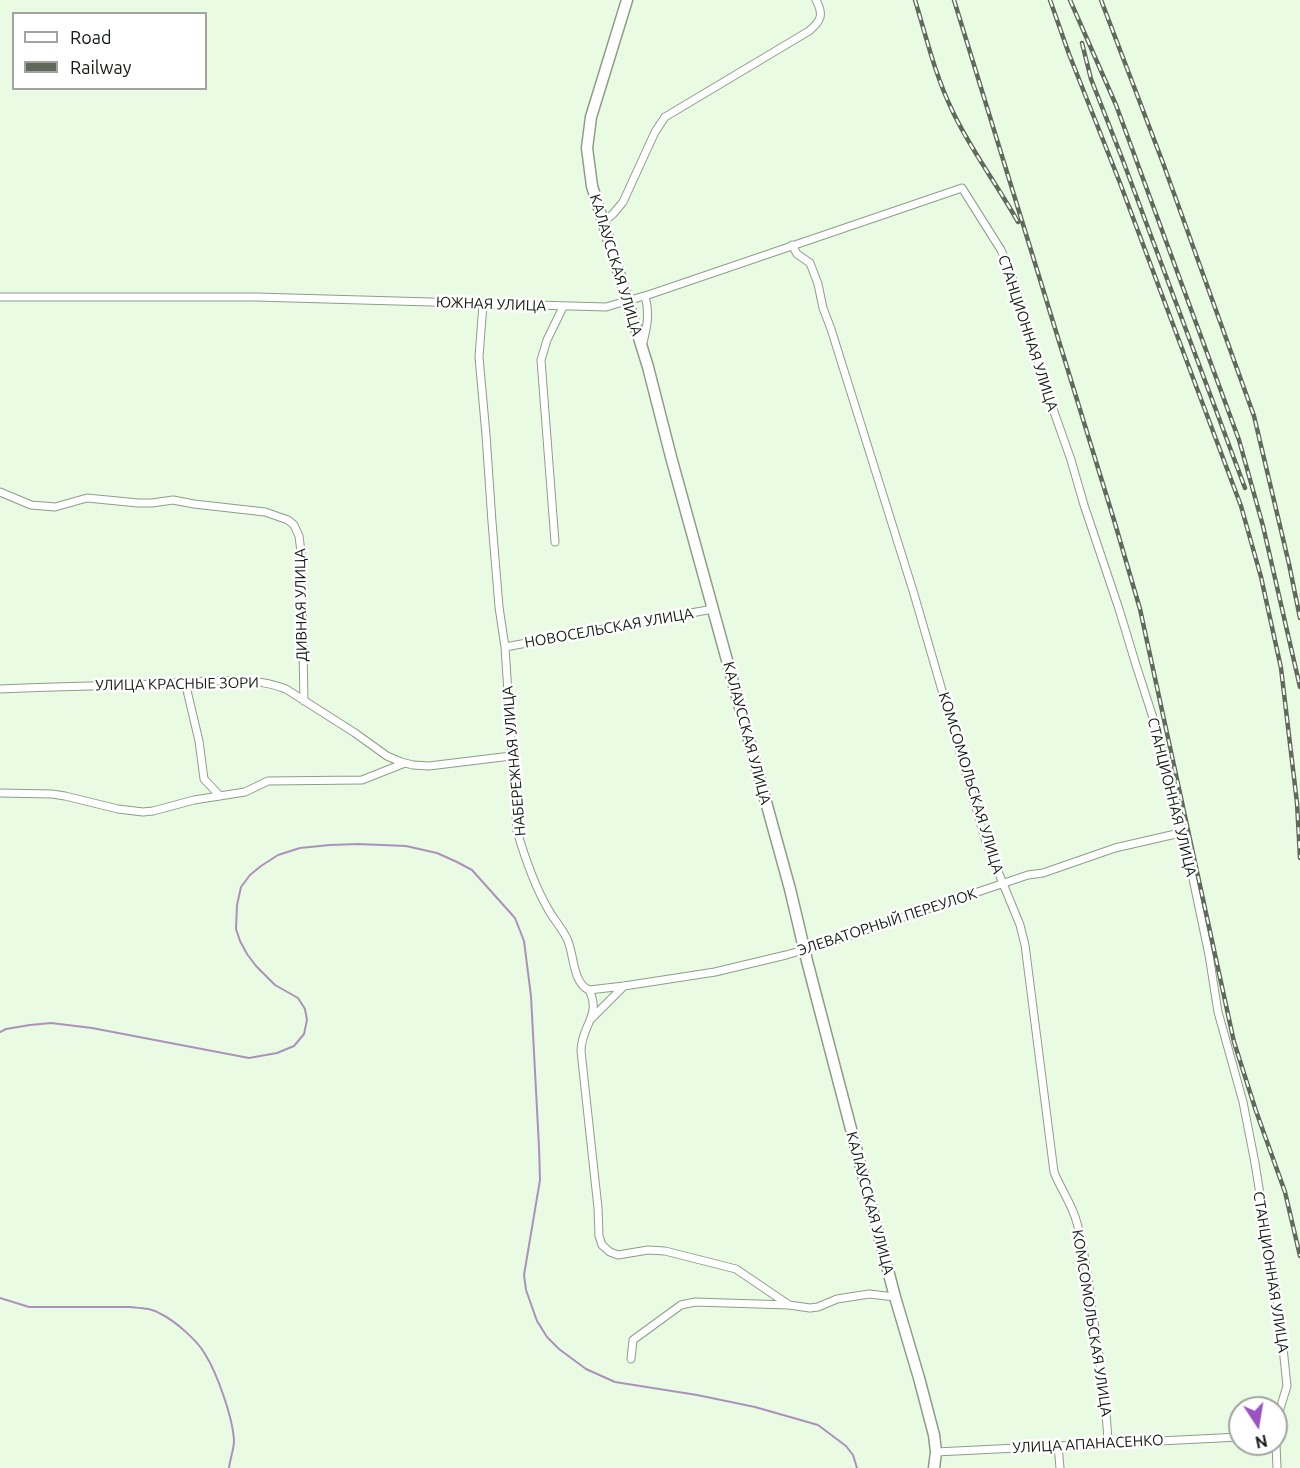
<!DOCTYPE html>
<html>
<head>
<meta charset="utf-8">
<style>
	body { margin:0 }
	#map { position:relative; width:1300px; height:1468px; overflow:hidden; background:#e9fce3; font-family:Ubuntu,sans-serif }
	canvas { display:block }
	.legend { position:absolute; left:12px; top:12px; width:195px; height:78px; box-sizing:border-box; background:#fff; border:2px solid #a1a4a0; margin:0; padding:8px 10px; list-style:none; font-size:18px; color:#141b12 }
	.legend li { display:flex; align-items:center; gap:12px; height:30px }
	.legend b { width:30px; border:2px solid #a1a4a0 }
	.north { position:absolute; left:1228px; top:1396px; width:60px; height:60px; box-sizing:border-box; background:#fff; border:2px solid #a1a4a0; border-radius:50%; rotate:168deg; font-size:16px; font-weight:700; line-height:24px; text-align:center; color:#141b12 }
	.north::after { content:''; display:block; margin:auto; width:21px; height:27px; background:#9d52c4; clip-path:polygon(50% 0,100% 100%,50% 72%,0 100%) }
</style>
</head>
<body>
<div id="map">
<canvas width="1300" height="1468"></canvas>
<ul class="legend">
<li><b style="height:8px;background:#fff"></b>Road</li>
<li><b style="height:8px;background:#5f6a5b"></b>Railway</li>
</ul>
<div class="north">N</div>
</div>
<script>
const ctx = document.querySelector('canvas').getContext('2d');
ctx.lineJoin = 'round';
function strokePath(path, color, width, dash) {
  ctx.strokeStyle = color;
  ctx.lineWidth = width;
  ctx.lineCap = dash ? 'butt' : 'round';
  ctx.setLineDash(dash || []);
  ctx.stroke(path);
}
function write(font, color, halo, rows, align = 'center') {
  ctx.font = font + ' Ubuntu,sans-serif';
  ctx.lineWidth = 5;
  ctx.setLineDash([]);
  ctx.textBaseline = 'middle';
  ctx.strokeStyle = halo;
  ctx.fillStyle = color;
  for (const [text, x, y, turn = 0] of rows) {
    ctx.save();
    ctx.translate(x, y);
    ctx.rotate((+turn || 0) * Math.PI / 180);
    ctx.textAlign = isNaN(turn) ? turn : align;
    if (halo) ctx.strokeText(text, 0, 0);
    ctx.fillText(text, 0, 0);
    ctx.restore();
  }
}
strokePath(new Path2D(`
	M0,1032l6,-3 24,-4 21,-2 41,5 157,30 28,-5 17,-7 10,-12 3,-14 -2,-11 -7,-11 -23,-13 -19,-19 -9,-12 -7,-13 -4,-12 1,-24 4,-18 9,-12 11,-9 17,-11 22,-7 30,-3 28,-1 48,2 31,7 20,9 15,8 43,48 9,23 7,55 8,151 1,33 -16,95 2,15 11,31 10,16 12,12 27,20 29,13 82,13 58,12 63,18 28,21 7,9 4,13
	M0,1298l29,9h101c11,1 22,1 31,7 14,7 36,26 44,40 12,19 28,64 29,87 0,8 -4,18 -5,27`), '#ad91bd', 2);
const street = new Path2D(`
	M603,222l10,-8 10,-12 32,-70 10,-15 144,-86c12,-10 15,-16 7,-31
	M792,245l5,9 13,9 8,21 5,24 8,21 83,265 72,248 34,83 5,20 29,227c7,18 18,32 23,51 8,28 11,57 15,86 7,45 14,89 16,134
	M0,297h256l350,10 45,-13 311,-106 39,62 9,20 43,139 18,51 13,45 35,104 17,56 21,65 14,54 9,49 8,22 21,100 9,57 25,90 12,61 25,156 7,67 -8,26 -3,18
	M483,304l-4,53 7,78 6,87 7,85 6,40 12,184c8,27 17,54 31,78 6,11 15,20 20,32 6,15 5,42 21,49 13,25 -8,36 -8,61l17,157 1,28 3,9 8,7 8,3 30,-5 17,1 71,18 53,36
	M642,346c5,-18 8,-32 3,-50
	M0,492l31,13 24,2 32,-9 51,5h14l21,-3 21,4 71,8 23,8 6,5 5,11 2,16 3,149
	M555,542l-14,-182 6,-20 16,-33
	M505,647l208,-38
	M185,682l14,59 5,38 16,17
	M0,689c43,-2 86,-3 130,-4 26,0 52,-3 78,-4 27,-1 53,-2 78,8l69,44 32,23 14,6 12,3 16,1 82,-10
	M0,793l52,1 13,2 53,13 25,3 10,-1 41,-11 51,-8 23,-11 94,-1 43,-17
	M589,990l35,-4 91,-14 71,-17 35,-10 207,-70 15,-2 72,-25 65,-15
	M592,1018l32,-32
	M631,1359l2,-19 48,-35 14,-3 94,3 21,3 8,-1 19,-8 32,-5 26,3
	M1276,1444l1,24
	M1058,1445l2,23
	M936,1452l304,-15`);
const secondary = new Path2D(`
	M627,0l-36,117 -4,31 5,38 56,181 23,90 119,432 17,72 88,336 24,81 15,57 2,17 -2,16`);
strokePath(street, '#8d9e87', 9);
strokePath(secondary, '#8d9e87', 13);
strokePath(street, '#fff', 7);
strokePath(secondary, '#fff', 10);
const rail = new Path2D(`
	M915,0c11,36 20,75 37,110 18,39 45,74 66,112
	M954,0l160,520 26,89 94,433 22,69 29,81 15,64
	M1050,0l19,54 51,129 121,323 20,71 20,91 16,135 3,55
	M1070,0l46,105 123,335 24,86 37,161
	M1101,0l62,163 91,253 35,148 11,54
	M1082,43l9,36 31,79 123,330`);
strokePath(rail, '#5f6a5b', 4.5);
strokePath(rail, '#fff', 2, [7]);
write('15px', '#141b12', '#fff', [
	["КАЛАУССКАЯ УЛИЦА",616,265,73],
	["ЮЖНАЯ УЛИЦА",491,304,2],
	["СТАНЦИОННАЯ УЛИЦА",1028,333,72],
	["ДИВНАЯ УЛИЦА",301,605,-91],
	["НОВОСЕЛЬСКАЯ УЛИЦА",609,628,-10],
	["УЛИЦА КРАСНЫЕ ЗОРИ",177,684,-1],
	["КАЛАУССКАЯ УЛИЦА",747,733,75],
	["НАБЕРЕЖНАЯ УЛИЦА",514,761,-95],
	["КОМСОМОЛЬСКАЯ УЛИЦА",971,783,73],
	["СТАНЦИОННАЯ УЛИЦА",1172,797,76],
	["ЭЛЕВАТОРНЫЙ ПЕРЕУЛОК",887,922,-18],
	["КАЛАУССКАЯ УЛИЦА",870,1203,75],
	["СТАНЦИОННАЯ УЛИЦА",1271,1272,81],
	["КОМСОМОЛЬСКАЯ УЛИЦА",1092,1323,81],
	["УЛИЦА АПАНАСЕНКО",1088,1444,-3]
]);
</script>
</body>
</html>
